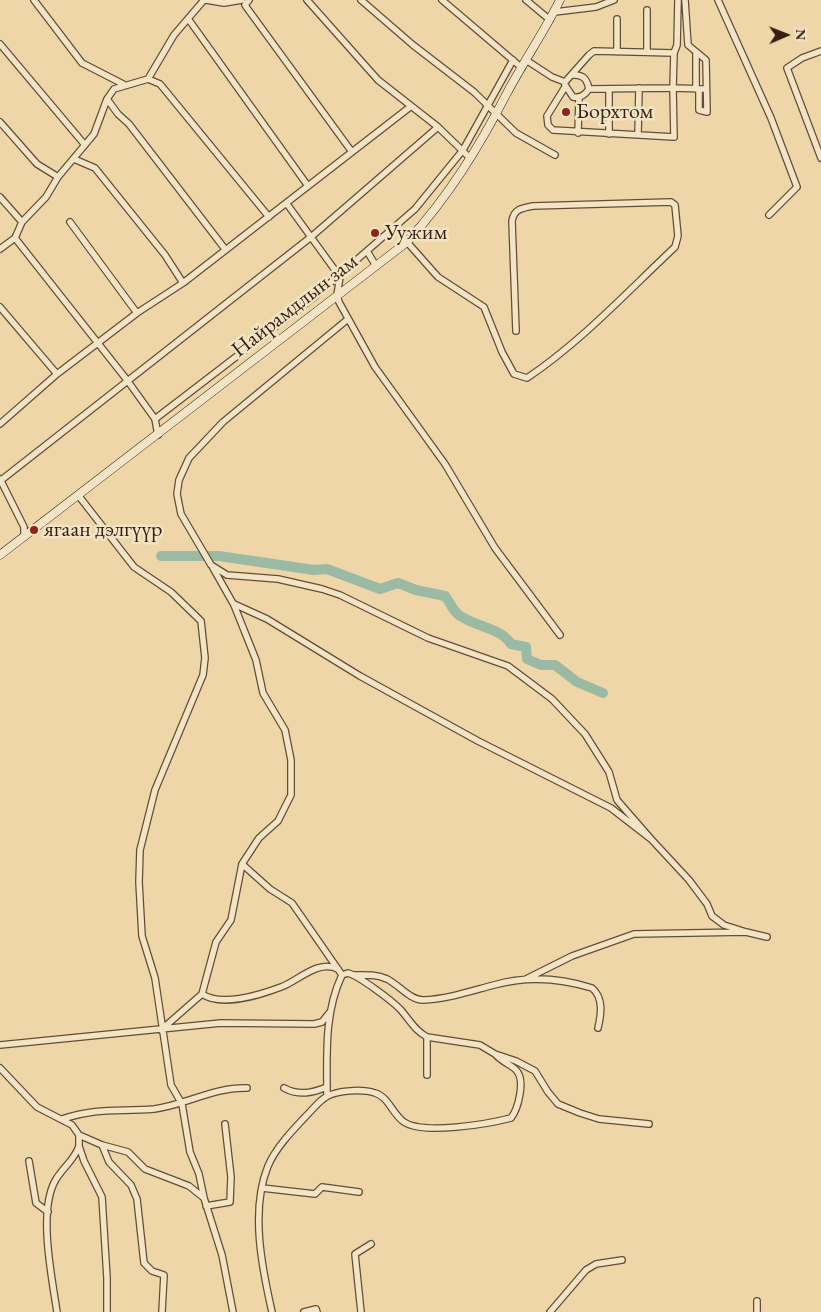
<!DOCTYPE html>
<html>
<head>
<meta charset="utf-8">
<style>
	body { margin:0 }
	#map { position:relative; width:821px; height:1312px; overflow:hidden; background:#eed6a8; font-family:"EB Garamond",serif }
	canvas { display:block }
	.north { position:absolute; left:761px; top:10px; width:50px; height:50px; -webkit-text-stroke:4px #f4e4c6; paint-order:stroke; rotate:89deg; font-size:14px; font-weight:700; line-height:20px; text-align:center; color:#361f0f }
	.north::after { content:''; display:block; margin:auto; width:18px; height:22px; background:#361f0f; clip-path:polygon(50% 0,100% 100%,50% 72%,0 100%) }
</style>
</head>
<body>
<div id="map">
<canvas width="821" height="1312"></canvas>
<div class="north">N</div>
</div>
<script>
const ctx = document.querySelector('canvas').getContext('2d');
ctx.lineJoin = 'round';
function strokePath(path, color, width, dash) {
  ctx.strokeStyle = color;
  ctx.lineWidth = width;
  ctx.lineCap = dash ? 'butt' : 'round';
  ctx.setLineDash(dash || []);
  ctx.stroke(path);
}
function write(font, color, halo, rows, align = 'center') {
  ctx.font = font + ' "EB Garamond",serif';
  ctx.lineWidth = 5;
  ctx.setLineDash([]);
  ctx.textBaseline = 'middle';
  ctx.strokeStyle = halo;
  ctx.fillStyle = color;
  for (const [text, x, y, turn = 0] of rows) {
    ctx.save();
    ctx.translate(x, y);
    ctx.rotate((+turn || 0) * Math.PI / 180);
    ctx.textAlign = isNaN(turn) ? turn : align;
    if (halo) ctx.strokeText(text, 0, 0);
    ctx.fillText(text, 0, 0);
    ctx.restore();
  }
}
strokePath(new Path2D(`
	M161,556h58l95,14 13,-1 53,20 18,-6 18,7 29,6c5,6 8,15 14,19 16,12 41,12 52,29l15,3 1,12 14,6h14l22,17 26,11`), '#9bbaa3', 10);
const minor = new Path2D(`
	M34,0l48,63 41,21
	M206,0l18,3 18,-3
	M249,0l-4,5 2,3 105,144
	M307,0l71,80 60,47 32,31
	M361,0l52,45 61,47 42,41 39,22
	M442,0l80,68
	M526,0l24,20
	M685,0l3,45 18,15 1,52 -8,-2v-21
	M718,0l53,118 26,69 -28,28
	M647,10v42
	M555,12l41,-5 18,-7
	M189,20l119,166
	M0,44l85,101
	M821,51l-19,7 -15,10 34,90
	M617,52v-33
	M674,53l3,-8 1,-45
	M526,60l26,17 13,5 24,-27 5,-4 80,2 -1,35 -84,1
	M148,79l26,-44 30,-35
	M565,85l8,12c8,1 12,-2 16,-8 -2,-10 -6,-15 -17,-14
	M565,87l-18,29 1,9 5,5 121,7 -1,-49 33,1
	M609,89v45
	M696,89v-36
	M0,122l37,42 21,13
	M578,133l1,-35
	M638,135l1,-47
	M74,159l21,9 70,87 18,28
	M0,197l22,25
	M287,204l53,73 -3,18 2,7 36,65 70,97 50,84 65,87
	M70,222l67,91
	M15,238l112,142 28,39 3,16
	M407,242l31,35 46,30 18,45 12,22 13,4c54,-36 101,-87 148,-131l3,-11 -3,-31 -4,-3 -138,4c-11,2 -19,3 -21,15l4,110
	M0,249l15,-11 7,-16 24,-25 12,-20 36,-43 13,-35
	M225,249l-96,-125 -11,-10 -11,-15 7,-10 34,-10 12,5 109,133
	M367,251l9,15
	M0,307l57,67
	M348,319l-125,103 -34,36 -10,22 -2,14 4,20 30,51 16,10 51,4 44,10 18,6 88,43 80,28 44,33 33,35 24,38 8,28 34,39
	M155,419l159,-122 101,-88 48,-59 50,-90
	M0,424l57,-50 80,-61 46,-30 227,-176
	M0,479l24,48v10
	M0,481l311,-244 127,-110
	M78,495l56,72 37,25 30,29 4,37 -2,17 -48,115 -15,60 -1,32 3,54 13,42 16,107 11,19 8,48 9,22 5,24
	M234,604l33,15 93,57 118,65 133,67 40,31 38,41 18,24 5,12 12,9 22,7
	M242,864l28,25 22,14 50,72
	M354,975c11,0 22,-1 33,4 12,6 23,21 36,21 25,-1 48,-9 71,-15 32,-9 66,-7 98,3 12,10 9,27 6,40
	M526,979l46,-23 62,-22 112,-2 21,5
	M202,994c19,13 58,1 79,-7 17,-6 37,-28 57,-18
	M161,1030l41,-36 14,-52 15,-22 11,-56 17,-26 19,-17 13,-26v-35l-6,-30 -22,-37 -7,-33 -22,-55 -21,-37
	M0,1045l221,-22 93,1 8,-2 8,-10
	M0,1068l37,39 35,18 7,10 23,10 26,7 17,17 44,17 15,12 18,57 11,57
	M427,1075v-38
	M284,1088c15,8 28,5 43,-1
	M327,1096c0,-41 -3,-83 15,-121l6,-2c11,3 43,27 52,36 9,10 14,21 27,28l53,8 15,9 21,7 19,10 13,21 10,12 22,9 19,6 50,5
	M62,1119c36,-12 57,-7 92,-10 32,-4 59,-22 93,-21
	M79,1135v11l5,15 18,36 5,81v34
	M102,1145l7,17 22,23 6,14 7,64 8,8 12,4 -2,37
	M29,1161l7,42 12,9
	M262,1188l53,6 7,-7 37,5
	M206,1206l24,-4 1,-25 -6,-53
	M57,1312c-5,-34 -19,-100 -2,-131 7,-13 19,-20 24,-35
	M272,1312c-10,-44 -22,-102 -4,-146 8,-19 25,-36 39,-51 6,-6 12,-14 19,-18 11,-7 37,-8 49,-4 14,4 17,21 29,29 19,13 84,2 107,-4 7,-9 15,-38 5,-48 -4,-5 -13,-7 -21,-16
	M304,1312l12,-3 1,3
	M361,1312l-6,-58 16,-10
	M550,1312l36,-42 10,-6 26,-4
	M757,1312v-11`);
const secondary = new Path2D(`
	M0,555l407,-313c42,-46 72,-95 100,-149 17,-32 37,-61 53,-93`);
strokePath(minor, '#644d35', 8);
strokePath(secondary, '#361f0f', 9);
strokePath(minor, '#f4e4c6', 5.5);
strokePath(secondary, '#f4e4c6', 8);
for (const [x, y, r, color] of [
	[566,112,5,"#8f2418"],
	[375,233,5,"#8f2418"],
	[34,530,5,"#8f2418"]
]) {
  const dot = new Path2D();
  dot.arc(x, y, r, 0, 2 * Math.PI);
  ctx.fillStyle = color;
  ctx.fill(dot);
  strokePath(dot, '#f4e4c6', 2);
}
write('22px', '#361f0f', '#f4e4c6', [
	["Борхтом",576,112],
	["Уужим",385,233],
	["ягаан дэлгүүр",44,530]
], 'left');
write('22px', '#361f0f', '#f4e4c6', [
	["Найрамдлын зам",295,306,-38]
]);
</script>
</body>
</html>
